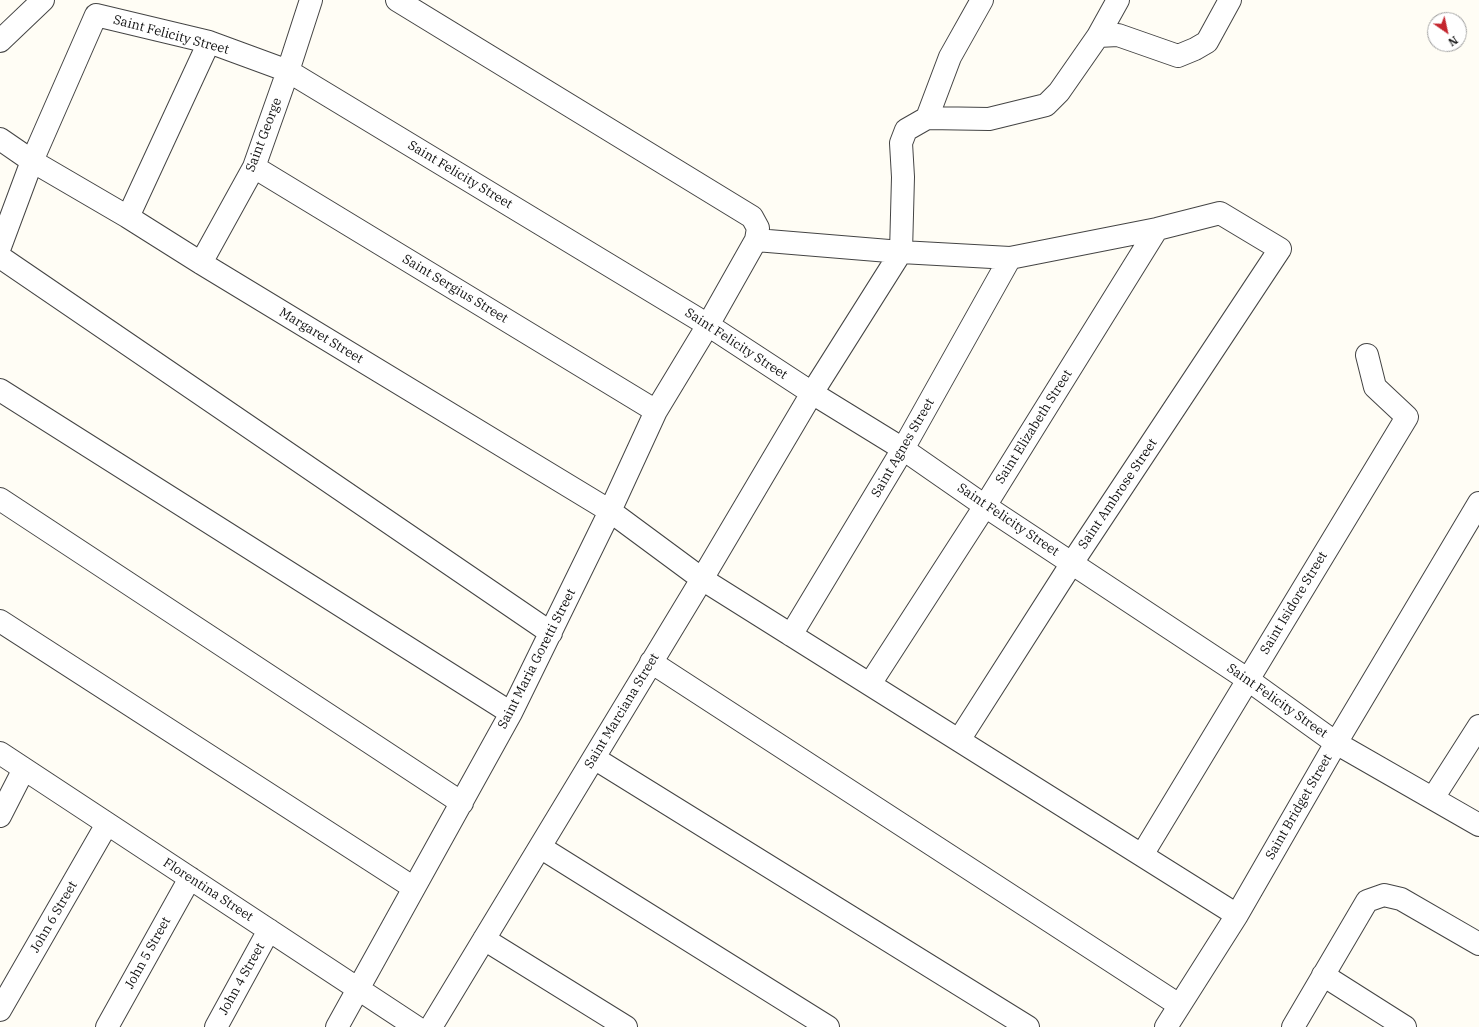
<!DOCTYPE html>
<html>
<head>
<meta charset="utf-8">
<style>
	body { margin:0 }
	#map { position:relative; width:1479px; height:1027px; overflow:hidden; background:#fffdf5; font-family:"IBM Plex Serif",serif }
	canvas { display:block }
	.north { position:absolute; left:1427px; top:12px; width:40px; height:40px; box-sizing:border-box; background:#fff; border:1px solid #a0a0a0; border-radius:50%; rotate:146deg; font-size:11px; font-weight:700; line-height:16px; text-align:center; color:#111 }
	.north::after { content:''; display:block; margin:auto; width:14px; height:18px; background:#c4262e; clip-path:polygon(50% 0,100% 100%,50% 72%,0 100%) }
</style>
</head>
<body>
<div id="map">
<canvas width="1479" height="1027"></canvas>
<div class="north">N</div>
</div>
<script>
const ctx = document.querySelector('canvas').getContext('2d');
ctx.lineJoin = 'round';
function strokePath(path, color, width, dash) {
  ctx.strokeStyle = color;
  ctx.lineWidth = width;
  ctx.lineCap = dash ? 'butt' : 'round';
  ctx.setLineDash(dash || []);
  ctx.stroke(path);
}
function write(font, color, halo, rows, align = 'center') {
  ctx.font = font + ' "IBM Plex Serif",serif';
  ctx.lineWidth = 4;
  ctx.setLineDash([]);
  ctx.textBaseline = 'middle';
  ctx.strokeStyle = halo;
  ctx.fillStyle = color;
  for (const [text, x, y, turn = 0] of rows) {
    ctx.save();
    ctx.translate(x, y);
    ctx.rotate((+turn || 0) * Math.PI / 180);
    ctx.textAlign = isNaN(turn) ? turn : align;
    if (halo) ctx.strokeText(text, 0, 0);
    ctx.fillText(text, 0, 0);
    ctx.restore();
  }
}
const minor = new Path2D(`
	M1098,36l20,-36
	M0,41l43,-41
	M927,118l23,-61 32,-57
	M0,139l32,22 96,56 73,46 409,248 92,68 535,336
	M254,167l402,244
	M128,217l81,-175
	M756,240l145,12 109,6 147,-29 63,-16 60,36 -208,314 -113,177
	M0,247l32,-86 64,-146 113,27 79,29 420,254 104,68 91,56 82,57 262,173 89,64 143,82
	M0,257l551,376
	M201,263l53,-96 34,-96 23,-71
	M0,390l511,323
	M0,499l462,304
	M0,621l414,267
	M791,635l112,-186 107,-191
	M651,662l528,343
	M870,684l115,-178 172,-277
	M0,753l416,274
	M594,758l434,269
	M1433,798l46,-72
	M0,816l24,-47
	M540,847l288,180
	M1142,855l265,-438 -32,-30 -8,-32
	M484,939l142,88
	M1323,975l82,52
	M0,1010l107,-186
	M107,1027l83,-149
	M216,1027l53,-97
	M337,1027l174,-314 99,-202 46,-100 52,-86 48,-85 2,-12 -6,-11 -355,-217
	M431,1027l271,-448 110,-186 89,-141 2,-75 -2,-34 5,-13 21,-12 62,1 57,-14 13,-13 39,-56 20,-1 60,21 17,-7 12,-7 23,-42
	M1166,1027l71,-112 99,-172 143,-240
	M1293,1027l74,-126 17,-6 17,4 78,45`);
strokePath(minor, '#444', 24);
strokePath(minor, '#fff', 22);
write('13px', '#111', '#fff', [
	["Saint Felicity Street",171,35,15],
	["Saint George",264,135,-69],
	["Saint Felicity Street",460,175,31],
	["Saint Sergius Street",455,289,31],
	["Margaret Street",321,336,31],
	["Saint Felicity Street",736,344,33],
	["Saint Elizabeth Street",1034,427,-58],
	["Saint Agnes Street",903,448,-60],
	["Saint Ambrose Street",1118,494,-56],
	["Saint Felicity Street",1008,520,34],
	["Saint Isidore Street",1294,603,-59],
	["Saint Maria Goretti Street",537,659,-63],
	["Saint Felicity Street",1277,701,35],
	["Saint Marciana Street",622,711,-59],
	["Saint Bridget Street",1299,807,-60],
	["Florentina Street",208,890,33],
	["John 6 Street",54,917,-60],
	["John 5 Street",148,953,-61],
	["John 4 Street",242,979,-61]
]);
</script>
</body>
</html>
